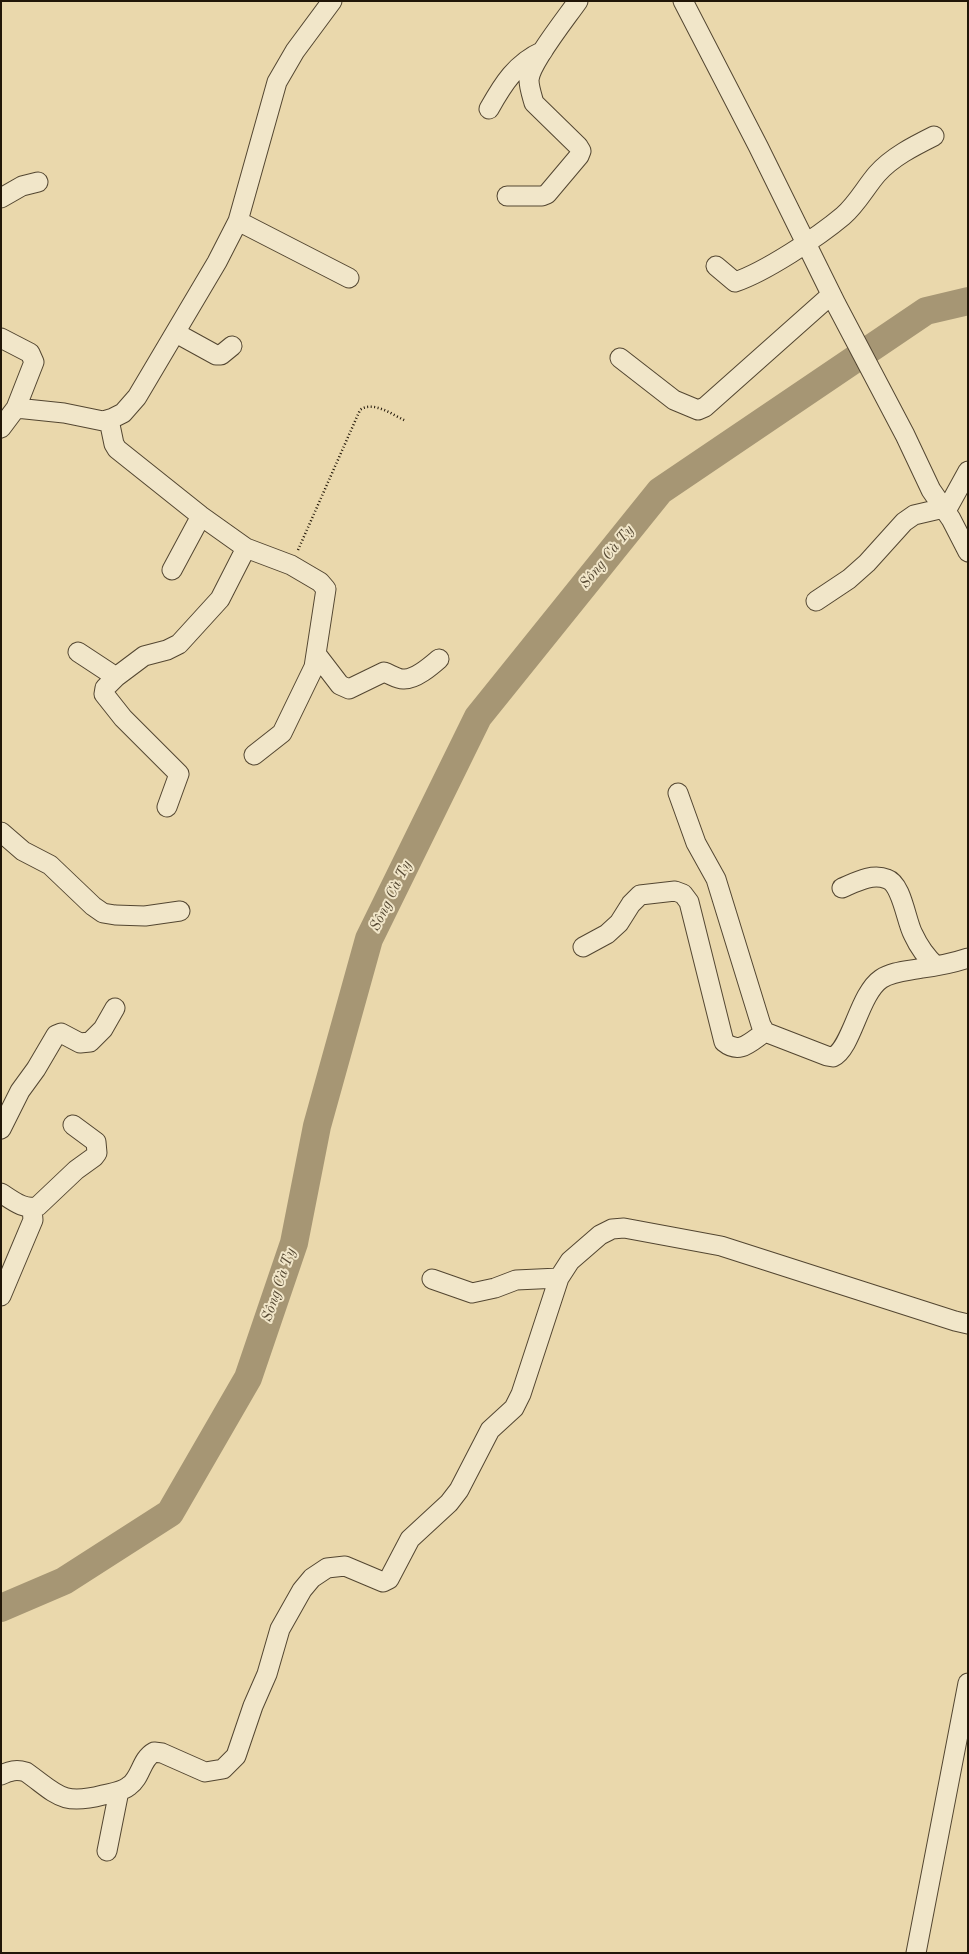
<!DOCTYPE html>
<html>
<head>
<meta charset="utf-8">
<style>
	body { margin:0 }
	#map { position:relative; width:969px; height:1954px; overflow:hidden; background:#ead8ac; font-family:"Old Standard TT",serif }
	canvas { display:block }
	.frame { position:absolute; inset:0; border:2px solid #211608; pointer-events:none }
</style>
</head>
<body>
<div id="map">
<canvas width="969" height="1954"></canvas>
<div class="frame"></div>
</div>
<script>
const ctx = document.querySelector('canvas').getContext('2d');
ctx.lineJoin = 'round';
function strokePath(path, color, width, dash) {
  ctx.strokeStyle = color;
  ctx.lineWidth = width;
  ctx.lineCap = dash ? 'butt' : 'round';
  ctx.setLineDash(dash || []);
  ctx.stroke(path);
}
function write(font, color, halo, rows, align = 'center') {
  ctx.font = font + ' "Old Standard TT",serif';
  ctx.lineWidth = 4;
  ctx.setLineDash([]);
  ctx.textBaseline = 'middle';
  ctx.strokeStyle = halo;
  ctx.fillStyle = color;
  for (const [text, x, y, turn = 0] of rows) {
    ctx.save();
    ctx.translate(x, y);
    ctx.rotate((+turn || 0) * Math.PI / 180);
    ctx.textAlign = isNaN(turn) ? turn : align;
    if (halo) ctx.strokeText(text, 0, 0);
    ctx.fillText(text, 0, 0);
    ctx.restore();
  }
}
strokePath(new Path2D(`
	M1,1608l63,-27 106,-68 78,-135 46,-135 23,-117 52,-187 109,-222 182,-226 266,-180 42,-10`), '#a69674', 28);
const minor = new Path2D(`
	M683,1l75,145 78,158 69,131 26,55 20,29 17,33
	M489,109c14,-25 27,-46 54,-58
	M507,196h35l5,-2 32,-38 2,-5 -3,-5 -44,-43c-2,-7 -5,-16 -5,-23 1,-17 38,-63 49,-79
	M1,198l21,-12 16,-4
	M238,221l111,57
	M716,266l19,16c30,-10 83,-45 108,-66 14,-12 22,-28 34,-42 15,-17 37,-28 57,-38
	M176,333l40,22h5l11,-9
	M1,338l29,15 4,9 -18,46
	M620,358l54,42 24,10 7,-3 126,-112
	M109,420l5,24 3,5 84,67 45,32 45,17 29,17 6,7 -12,78 -32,66 -28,22
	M1,428l15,-20 48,5 39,8 10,-3 10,-5 14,-16 80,-135 21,-41 39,-139 18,-31 37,-50
	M946,511l22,-40
	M172,570l29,-54
	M816,601l33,-22 18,-16 37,-41 10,-7 30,-7
	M78,652l38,25 28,-21 23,-6 12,-6 41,-45 26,-51
	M317,655l23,30 9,4 35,-17c6,2 13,7 19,7 12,1 28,-13 36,-20
	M116,677l-11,11 -1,6 19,24 56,56 -12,33
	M678,793l18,50 20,36 45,146 4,7 62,24 6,1c19,-9 26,-63 48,-78 12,-8 28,-8 41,-11 16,-2 31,-5 46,-10
	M1,832l22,19 27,14 43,41 10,7 12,2 30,1 35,-5
	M842,888c14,-6 30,-15 45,-9 15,5 19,42 26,55 6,13 13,23 23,32
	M583,947l24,-13 12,-11 12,-19 9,-9 35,-4 8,3 6,8 35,140c16,13 26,0 41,-10
	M1,1129l19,-38 16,-22 20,-34 5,-2 19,10 10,-1 13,-13 12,-21
	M1,1193c11,7 24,18 37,13l38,-36 18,-13 3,-4 -1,-11 -23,-17
	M432,1279l40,14 23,-5 21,-8 43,-2
	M1,1296l32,-76 -1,-12
	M1,1775c9,-4 15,-6 25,-3 31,22 35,34 77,23 8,-2 19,-3 26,-9 12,-8 12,-27 25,-34l8,1 43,19 18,-3 13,-13 17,-50 14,-32 13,-45 22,-39 10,-12 15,-10 18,-2 38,16 6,-3 21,-40 39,-36 10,-13 31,-60 24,-22 7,-14 38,-116 11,-17 30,-26 12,-6 12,-1 97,18 234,75 13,3
	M107,1851l12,-60
	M916,1953l52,-270`);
strokePath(minor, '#534631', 21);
strokePath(new Path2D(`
	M298,550l62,-140c13,-10 33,5 46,11`), '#211608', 2.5, [1, 2.5]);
strokePath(minor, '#f1e6c9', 19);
write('italic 15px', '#564933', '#f1e6c9', [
	["Sông Cà Ty",607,557,-51],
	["Sông Cà Ty",391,896,-64],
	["Sông Cà Ty",279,1285,-71]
]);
</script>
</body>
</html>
